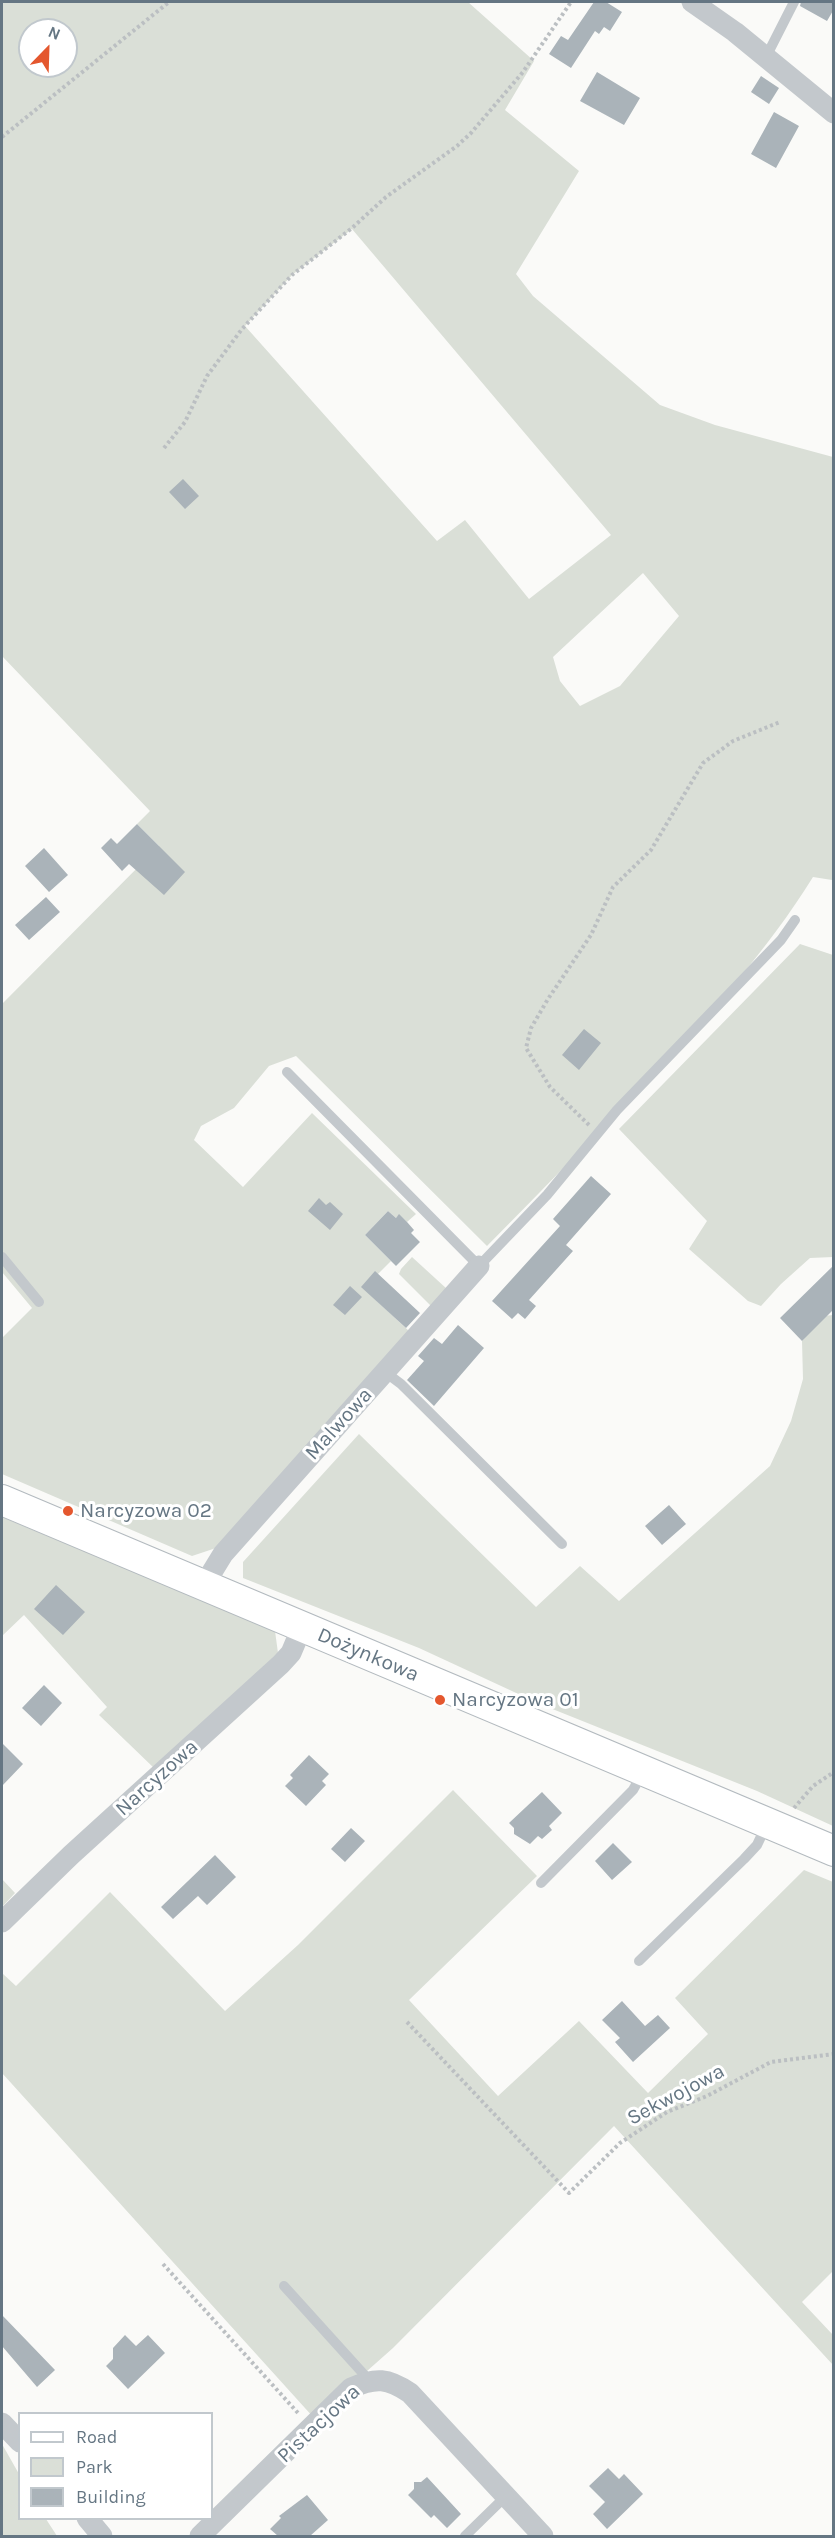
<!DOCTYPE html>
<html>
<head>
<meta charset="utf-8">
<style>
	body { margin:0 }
	#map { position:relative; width:835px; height:2538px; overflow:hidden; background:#fafaf8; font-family:Karla,sans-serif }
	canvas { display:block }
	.frame { position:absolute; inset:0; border:3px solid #657683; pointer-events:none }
	.legend { position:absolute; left:18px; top:2412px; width:195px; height:108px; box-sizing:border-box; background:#fff; border:2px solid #c1c8cd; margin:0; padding:8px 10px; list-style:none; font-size:18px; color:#657683 }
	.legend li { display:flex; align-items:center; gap:12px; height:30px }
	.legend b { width:30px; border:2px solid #c1c8cd }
	.north { position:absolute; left:18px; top:18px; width:60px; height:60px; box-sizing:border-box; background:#fff; border:2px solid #c1c8cd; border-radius:50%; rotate:23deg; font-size:16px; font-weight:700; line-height:24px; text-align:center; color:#657683 }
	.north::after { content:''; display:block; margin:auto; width:21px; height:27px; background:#e4572e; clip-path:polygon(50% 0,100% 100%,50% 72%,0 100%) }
</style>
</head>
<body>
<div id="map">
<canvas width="835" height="2538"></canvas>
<div class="frame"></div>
<ul class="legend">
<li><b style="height:8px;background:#fff"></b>Road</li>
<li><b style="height:16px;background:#dadfd7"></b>Park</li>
<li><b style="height:16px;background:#aab3b9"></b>Building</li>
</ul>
<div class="north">N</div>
</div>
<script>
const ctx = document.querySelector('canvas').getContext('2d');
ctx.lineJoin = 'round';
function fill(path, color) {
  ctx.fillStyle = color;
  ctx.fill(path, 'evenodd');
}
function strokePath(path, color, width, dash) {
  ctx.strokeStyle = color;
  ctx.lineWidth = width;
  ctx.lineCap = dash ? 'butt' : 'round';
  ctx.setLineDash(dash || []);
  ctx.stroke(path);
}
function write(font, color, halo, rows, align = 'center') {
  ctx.font = font + ' Karla,sans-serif';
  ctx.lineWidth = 6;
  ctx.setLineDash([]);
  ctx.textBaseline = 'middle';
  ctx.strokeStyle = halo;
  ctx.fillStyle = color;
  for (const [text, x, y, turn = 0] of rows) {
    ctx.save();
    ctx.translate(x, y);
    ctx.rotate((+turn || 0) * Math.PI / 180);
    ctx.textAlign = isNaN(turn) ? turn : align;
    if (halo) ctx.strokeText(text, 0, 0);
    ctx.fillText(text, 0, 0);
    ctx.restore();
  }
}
fill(new Path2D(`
	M2,2h466l66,59 -29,49 74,61 -63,103 17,22 127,109 55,20 118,32 -1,423 -19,-3c-46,74 -104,138 -164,201 -53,57 -107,112 -162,168l-191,-190 -27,10 -35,42 -33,18 -7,14 49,47 69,-74 104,101 -9,8 -8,-7 -3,3 -8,-7 -23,24 26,26 -17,17 3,23 32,30 -193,217 -24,8 -190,-82v-136l30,-30 -30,-36v-268l157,-158 -22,-22 13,-13 -148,-155zM30,30h36v36h-36zM352,229l259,306 -82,64 -64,-79 -28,21 -192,-215 47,-51zM643,573l36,43 -59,70 -40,20 -20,-25 -7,-24z
	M800,944l33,11v302l-23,1 -29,26 -20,22 -13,-5 -59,-52 18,-28 -88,-92z
	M412,1257l35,32 -16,17 -32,-32 2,-5z
	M833,1315v511l-76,-35 -217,-87 -121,-56 -176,-70v-16l116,-128 177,173 44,-41 39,35 151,-135 21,-45 12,-42 -1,-38 21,-25z
	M2,1517l273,114 3,22 -123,116 -56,-54 8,-8 -83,-92 -22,21z
	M453,1790l84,86 -128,124 89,96 81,-75 69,72 60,-59 -33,-36 129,-128 29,12v389l-31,31 31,33v30l-219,-239 -221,222 -79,70 -312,-345v-100l14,13 94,-94 115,119 73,-66z
	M2,1879l13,14 -13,14z
	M2,2444l17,30 1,44 26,1 11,17h-55z`), '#dadfd7');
fill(new Path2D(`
	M594,2h12l16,10 -12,19 -6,-4 -5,7 -4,-3 -24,37 -22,-14 12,-18 7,4z
	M801,2h33v7l-7,12 -27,-15z
	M597,72l43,26 -16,27 -44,-24z
	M761,76l18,12 -10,16 -18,-12z
	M774,112l25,14 -23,42 -25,-14z
	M183,479l16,17 -14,13 -16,-17z
	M137,824l48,48 -21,23 -35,-31 -7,7 -21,-23 10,-10 6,6z
	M44,848l24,27 -19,17 -24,-26z
	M46,897l14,15 -31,28 -14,-15z
	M584,1029l17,14 -22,27 -17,-15z
	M591,1176l20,18 -45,51 7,6 -44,49 7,6 -11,13 -7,-6 -6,6 -20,-18 68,-75 -7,-7z
	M319,1198l7,7 4,-3 13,12 -13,16 -22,-19z
	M388,1211l8,7 3,-4 8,8 7,8 -3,3 9,9 -24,24 -31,-31z
	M834,1265v44l-32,32 -22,-23z
	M375,1271l45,42 -14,15 -45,-41z
	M350,1286l12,11 -17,18 -12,-10z
	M458,1325l26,23 -50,58 -27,-26 17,-19 -6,-5 16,-18 8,6z
	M669,1505l17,19 -24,21 -17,-19z
	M56,1585l29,27 -22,23 -29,-26z
	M44,1685l18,18 -21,23 -19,-18z
	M2,1743l21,21 -21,22z
	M309,1755l20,19 -7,7 4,4 -20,21 -21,-20 8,-8 -3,-3z
	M542,1792l20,21 -13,13 3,4 -10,9 -4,-3 -8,8 -16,-10v-6l-5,-5z
	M351,1828l14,13 -20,21 -14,-13z
	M613,1843l19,19 -20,18 -17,-19z
	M215,1855l21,22 -29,28 -9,-9 -25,23 -12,-12z
	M622,2001l23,25 13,-11 12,13 -37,34 -18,-20 5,-4 -18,-18z
	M2,2315l53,55 -18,17 -35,-41z
	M125,2335l11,11 12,-11 17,18 -37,36 -22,-23 7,-7v-11z
	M608,2468l11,11 5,-5 19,20 -36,35 -14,-15 12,-12 -16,-16z
	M427,2477l34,37 -14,14 -13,-13 -3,3 -23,-23 6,-6v-7h7z
	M307,2495l21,25 -18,16h-32l-8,-7 11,-11 -2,-2z`), '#aab3b9');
const secondary = new Path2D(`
	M2,1500l832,351`);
strokePath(secondary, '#b3babf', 32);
strokePath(new Path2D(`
	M2,137l167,-135
	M164,448l21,-26 22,-46 35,-47 50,-54 60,-47 34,-31 71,-51 14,-13 52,-61 48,-70
	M589,1125l-39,-38 -24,-39 5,-20 17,-29 43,-64 22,-48 38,-37 52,-87 30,-22 47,-19
	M794,1808l19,-22 21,-14
	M407,2022l162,171 51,-50 47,-31 40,-16 64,-34 63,-8
	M163,2264l135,149`), '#bbbfc2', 4, [3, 3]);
strokePath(new Path2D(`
	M766,57l28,-55
	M287,1072l192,194 68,-71 70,-85 164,-170 14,-20
	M2,1257l37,45
	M385,1372l16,12 161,160
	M541,1883l92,-93 10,-18
	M639,1961l105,-102 13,-14 10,-21
	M284,2286l85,94
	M465,2536l41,-40`), '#c3c8cc', 10);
strokePath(new Path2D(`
	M692,2l43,30 99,81
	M204,1585l19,-31 256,-288
	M2,1922l69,-67 210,-191 10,-11 11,-26
	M2,2423l18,19
	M87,2518l15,18
	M200,2536l151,-148c25,-11 37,-10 59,5l133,143`), '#c3c8cc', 21);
strokePath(secondary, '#fff', 30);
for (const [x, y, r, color] of [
	[68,1511,6,"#e4572e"],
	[440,1700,6,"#e4572e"]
]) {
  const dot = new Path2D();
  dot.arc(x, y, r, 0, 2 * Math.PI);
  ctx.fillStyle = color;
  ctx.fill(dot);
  strokePath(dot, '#fff', 2);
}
write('21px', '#657683', '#fff', [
	["Malwowa",339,1424,-48],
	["Dożynkowa",368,1655,23],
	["Narcyzowa",157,1778,-42],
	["Sekwojowa",676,2095,-28],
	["Pistacjowa",319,2424,-43]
]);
write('21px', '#657683', '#fff', [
	["Narcyzowa 02",80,1511],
	["Narcyzowa 01",452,1700]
], 'left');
</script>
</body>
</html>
